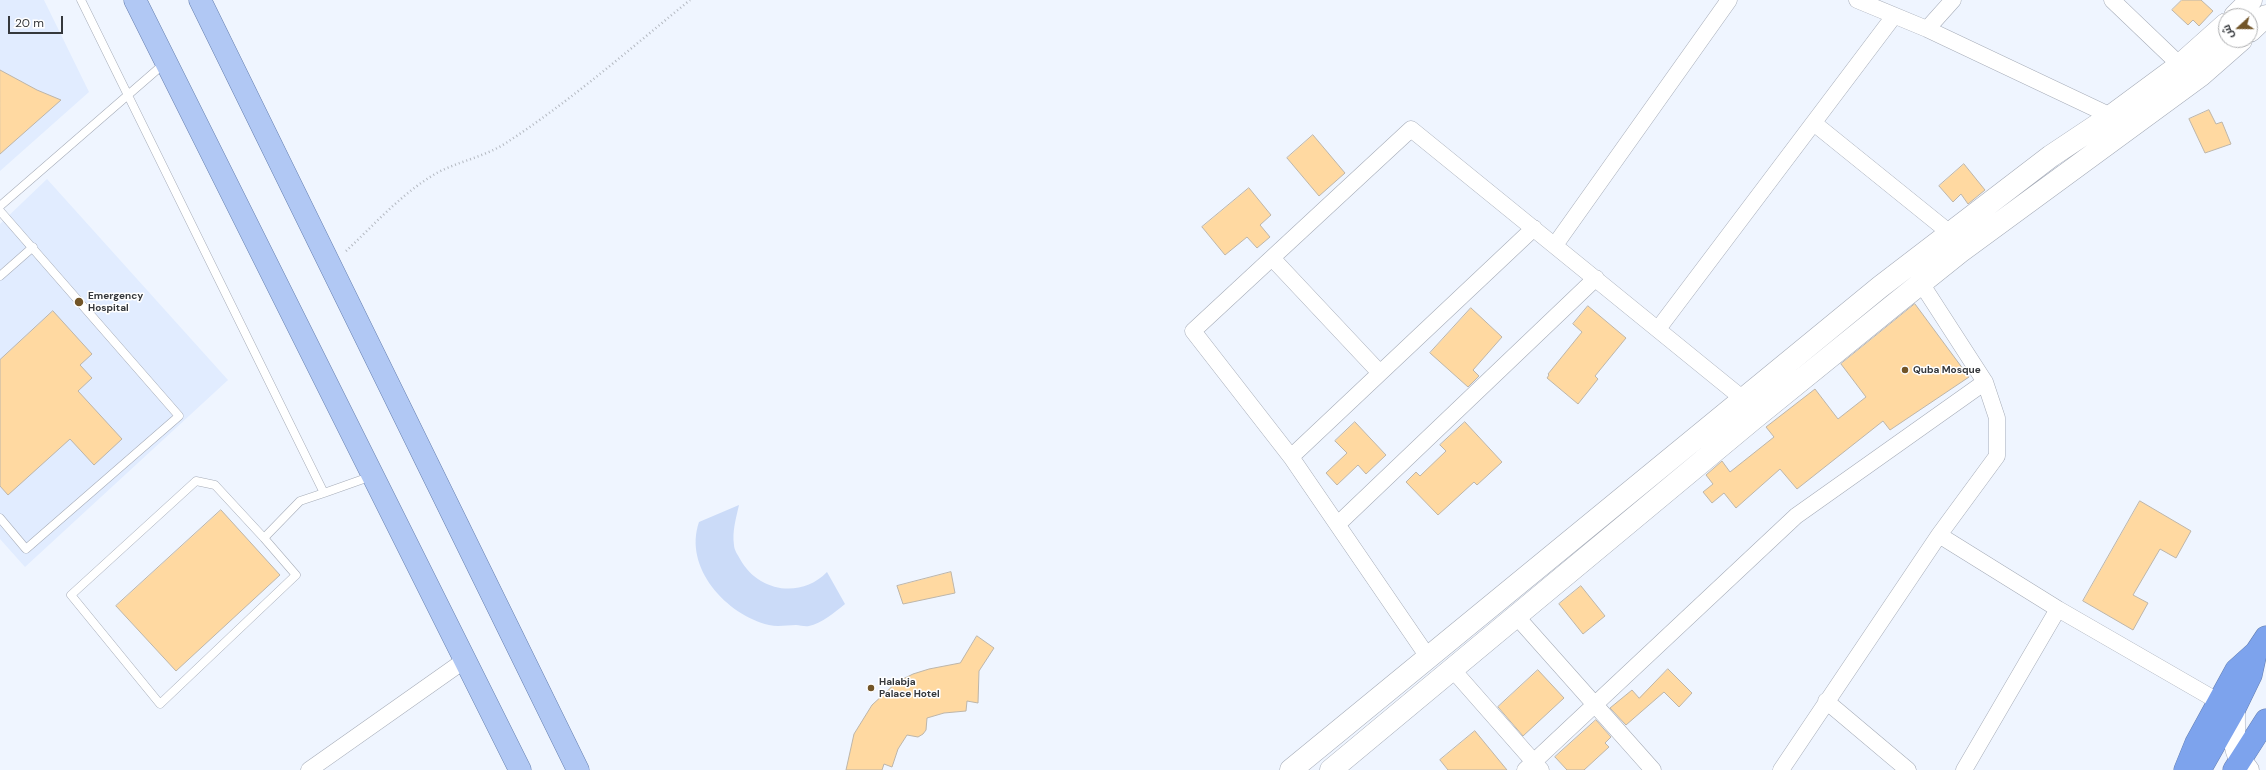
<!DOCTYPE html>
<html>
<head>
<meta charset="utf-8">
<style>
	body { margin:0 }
	#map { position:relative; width:2266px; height:770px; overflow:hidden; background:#eff5ff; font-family:"DM Sans",Cairo,sans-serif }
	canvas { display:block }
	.north { position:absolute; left:2218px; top:8px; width:40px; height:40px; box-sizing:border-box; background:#fff; border:1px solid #aeafb1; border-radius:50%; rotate:249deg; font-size:11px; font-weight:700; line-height:16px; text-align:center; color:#35383c }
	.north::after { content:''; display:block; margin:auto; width:14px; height:18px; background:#725528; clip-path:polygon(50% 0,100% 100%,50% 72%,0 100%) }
	.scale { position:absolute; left:8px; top:16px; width:55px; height:18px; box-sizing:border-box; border:2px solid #35383c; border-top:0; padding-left:5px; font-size:12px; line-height:14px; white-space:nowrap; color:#35383c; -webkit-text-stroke:3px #fff; paint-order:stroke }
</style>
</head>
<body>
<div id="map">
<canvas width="2266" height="770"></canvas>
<div class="north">ش</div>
<div class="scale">20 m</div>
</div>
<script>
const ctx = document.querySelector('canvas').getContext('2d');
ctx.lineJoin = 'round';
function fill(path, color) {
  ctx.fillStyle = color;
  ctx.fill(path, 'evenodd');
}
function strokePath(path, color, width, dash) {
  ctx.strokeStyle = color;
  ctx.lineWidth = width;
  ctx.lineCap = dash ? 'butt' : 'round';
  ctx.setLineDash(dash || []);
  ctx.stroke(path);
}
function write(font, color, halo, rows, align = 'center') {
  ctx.font = font + ' "DM Sans",sans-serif';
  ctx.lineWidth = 3;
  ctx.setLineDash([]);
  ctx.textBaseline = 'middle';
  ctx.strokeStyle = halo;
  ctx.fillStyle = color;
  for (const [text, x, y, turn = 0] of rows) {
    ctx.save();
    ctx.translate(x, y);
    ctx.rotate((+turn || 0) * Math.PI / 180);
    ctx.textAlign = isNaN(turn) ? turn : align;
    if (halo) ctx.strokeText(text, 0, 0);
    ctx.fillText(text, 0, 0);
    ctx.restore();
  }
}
fill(new Path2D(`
	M0,0h44l45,92 -89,79z
	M47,179l181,201 -203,187 -25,-28v-315z`), '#e1ecff');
fill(new Path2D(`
	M739,505c-3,13 -7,27 -5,40 0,5 4,10 6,14 18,33 61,40 87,13l18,32c-10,8 -24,20 -36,22 -4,1 -9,-1 -13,-1 -9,0 -18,2 -27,0 -42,-10 -86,-57 -70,-103z`), '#cbdbf8');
const building = new Path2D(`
	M2182,0h19l12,11 -14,15 -6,-6 -5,5 -16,-15z
	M0,70l37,20 24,10 -61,54z
	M2209,110l7,14 6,-2 9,22 -26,9 -16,-34z
	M1313,135l32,38 -26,23 -32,-38z
	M1964,164l21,26 -17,14 -7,-10 -8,8 -14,-16z
	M1249,188l22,27 -11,10 10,12 -13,11 -10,-11 -22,18 -23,-28z
	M1915,304l54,73 -79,53 -7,-9 -86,68 -17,-20 -44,39 -12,-15 -12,10 -9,-11 10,-8 -7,-9 16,-14 8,11 44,-35 -8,-10 49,-38 23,30 28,-22 -25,-33z
	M1588,306l38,32 -31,38 3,3 -20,25 -31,-26 2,-3 -1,-1 34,-42 -9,-8z
	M1471,308l31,29 -29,33 6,6 -11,11 -38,-34z
	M53,311l39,43 -12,11 12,13 -14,13 44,48 -28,26 -24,-26 -62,56 -8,-9v-126z
	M1355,422l31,33 -20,19 -8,-9 -21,20 -11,-12 21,-20 -12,-12z
	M1465,422l37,40 -25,23 -3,-3 -36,33 -32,-33 10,-10 4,4 26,-25 -6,-6z
	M2140,501l51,30 -15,27 -16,-9 -27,46 15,8 -15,27 -50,-29z
	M221,510l59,65 -104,96 -60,-65z
	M951,572l4,21 -52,11 -6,-18z
	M1581,586l24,30 -22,18 -24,-30z
	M977,636l17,12 -15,23 -1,32 -11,-2 -1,10 -22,2 -17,5 -1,12 -3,4 -5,3 -11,-2 -9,14 -6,18 -8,-3 -2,6h-36l8,-36 18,-29 25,-23 16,-8 16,-5 31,-6z
	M1668,669l24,24 -13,14 -15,-15 -38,33 -16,-17 22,-18 7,8z
	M1538,670l26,28 -41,38 -25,-29z
	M1596,720l15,17 -6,6 4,4 -25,23h-17l-12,-13z
	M1475,731l32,39h-59l-8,-10z`);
fill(building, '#ffd9a1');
strokePath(building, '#bdb5a9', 1);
const lane = new Path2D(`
	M81,0l243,493 48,-17
	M0,206l166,-144
	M0,211l179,205 -153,133 -26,-31
	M0,276l33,-29
	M264,538l32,37 -136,129 -89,-109 125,-114 19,4 49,53 36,-37 24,-8`);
const street = new Path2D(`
	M1857,0l70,29 184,87
	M2112,0l68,65
	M1927,29l26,-29
	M1815,124l135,109
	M1555,245l174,-245
	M1272,258l108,115
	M1658,329l236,-313
	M1291,457l243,-229
	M1338,524l258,-246
	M1939,535l119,74 170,98
	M1517,617l136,153
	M1428,657l-137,-200 -98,-126 218,-202 331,269
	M1453,670l88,100
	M1826,701l82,69
	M309,770l156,-110
	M1525,770l271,-254 189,-134
	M1781,770l158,-235 58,-79v-38l-12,-36 -64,-99
	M1964,770l94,-161`);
const secondary = new Path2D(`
	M2235,16l16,-16
	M2250,31l16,-15
	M2234,710c0,23 -2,43 14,60
	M1291,770l589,-483 171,-131 60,-40 69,-51 46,-41
	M1331,770l421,-350 143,-116 65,-52 240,-176 41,-36`);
const primary = new Path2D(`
	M135,0l385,770
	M200,0l378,770`);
const highway = new Path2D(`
	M2185,770l11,-27 40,-73 20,-18
	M2200,770l34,-60 17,-35 5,-23 10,-15
	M2234,770l32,-50`);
strokePath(lane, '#a6acb8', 9);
strokePath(street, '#a6acb8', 17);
strokePath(secondary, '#a6acb8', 23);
strokePath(primary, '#647eaf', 23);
strokePath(highway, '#647eaf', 23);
strokePath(new Path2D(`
	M346,251c28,-26 55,-57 89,-77 23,-13 51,-17 74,-33 64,-42 122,-93 181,-141`), '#b3b8c0', 2.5, [1, 3]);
strokePath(lane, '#fff', 8);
strokePath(street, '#fff', 16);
strokePath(secondary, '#fff', 22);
strokePath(primary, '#b1c8f4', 22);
strokePath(highway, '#7da3ed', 22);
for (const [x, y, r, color] of [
	[79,302,5,"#725528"],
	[1905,370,4,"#725528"],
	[871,688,4,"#725528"]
]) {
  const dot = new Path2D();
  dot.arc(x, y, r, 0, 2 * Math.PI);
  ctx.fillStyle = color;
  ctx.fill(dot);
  strokePath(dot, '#fff', 1.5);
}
write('bold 10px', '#35383c', '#fff', [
	["Emergency",88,296],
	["Hospital",88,308],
	["Quba Mosque",1913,370],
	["Halabja",879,682],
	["Palace Hotel",879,694]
], 'left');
</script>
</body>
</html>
